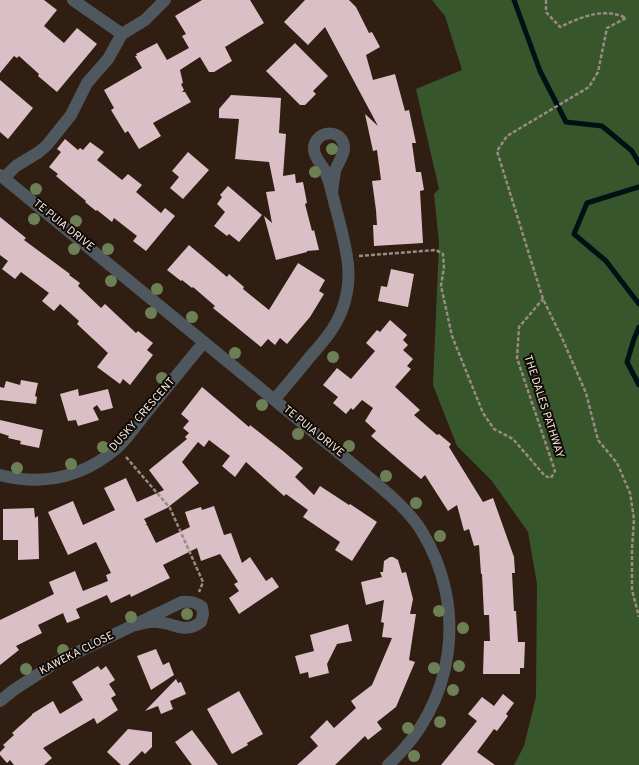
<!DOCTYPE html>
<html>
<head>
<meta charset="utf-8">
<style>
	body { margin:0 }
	canvas { display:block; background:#2f1e11 }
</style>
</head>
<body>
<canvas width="639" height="765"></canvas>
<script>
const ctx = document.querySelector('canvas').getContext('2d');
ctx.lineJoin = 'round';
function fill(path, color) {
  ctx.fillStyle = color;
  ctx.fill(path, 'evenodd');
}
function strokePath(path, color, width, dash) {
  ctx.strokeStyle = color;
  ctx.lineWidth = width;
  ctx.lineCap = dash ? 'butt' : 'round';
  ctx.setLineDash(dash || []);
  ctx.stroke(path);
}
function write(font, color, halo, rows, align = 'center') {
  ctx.font = font + ' Overpass,sans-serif';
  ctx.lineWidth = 4;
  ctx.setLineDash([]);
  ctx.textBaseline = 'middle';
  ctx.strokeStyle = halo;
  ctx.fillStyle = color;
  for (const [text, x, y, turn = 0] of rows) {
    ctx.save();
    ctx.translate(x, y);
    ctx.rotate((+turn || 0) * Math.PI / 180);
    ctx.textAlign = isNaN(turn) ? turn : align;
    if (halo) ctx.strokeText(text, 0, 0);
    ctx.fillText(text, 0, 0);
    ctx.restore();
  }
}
fill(new Path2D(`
	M432,0h207v765h-125l10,-19 12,-49 1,-113 -9,-52 -36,-51 -35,-35 -24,-61 6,-142 -5,-49 5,-5 -23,-100 46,-19 -17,-54z`), '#38562c');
strokePath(new Path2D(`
	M514,0l26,71 26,51 36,4 30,25 7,12
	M639,187l-52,16 -13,31 32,27 33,43
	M639,327l-5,12 -7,23 12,23`), '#001017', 5);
fill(new Path2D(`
	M0,0h44l13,10 -13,16 20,17 13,-15 20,16 -40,48 -19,-16 1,-2 -20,-18 -2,2 -3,-2 -14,17z
	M202,0h48l14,23 -39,24 7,14 -18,11h-5l-9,-15 -20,13 3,13 -2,1 3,6 -2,2h3l6,10 -38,21 8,13 -22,13 -11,-18 -3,2 -14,-23 3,-2 -10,-18 38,-22 -7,-12h2l-1,-2 21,-11 10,17 22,-12 -7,-12 4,-2 -11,-18z
	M305,0h44l7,7 13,26 3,-1 8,15 -14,8 7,25 22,-6 10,37 4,-1 7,33h-4l4,29h5l3,18 -4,1 3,52 -49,3 -1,-21h4l-1,-15 -4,-29 9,-1 -4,-30 -4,1 -8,-37 13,12 -53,-99 -17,18 -24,-23z
	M295,43l33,33 -15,15 3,3 -11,11h-5l-34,-34z
	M0,80l33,28 -25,31 -8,-7z
	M231,95l50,3 -2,35 7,1 -3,42 12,-2 1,9 7,-1 4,21 -2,1 7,27 2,-1 5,20 -12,1v1l-31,8 -12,-44 8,7 -6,-31 9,-1 -6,-29 -34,-3 4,-40 -20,-1v-9z
	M65,139l13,11 2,-2 3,2 7,-8 14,10 -7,8 25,20 6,-6 14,11 -6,7 25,21 4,-5 10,8 -29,35 -13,-10 4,-5 -23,-18 -2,4 -15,-12 -1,1 -11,-9 1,-1 -30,-25 2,-2 -9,-7 12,-15 -4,-3z
	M188,152l21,18 -26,29 -13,-11 9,-11 -7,-6z
	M228,186l34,29 -23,27 -10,-8 -2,2 -13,-10 11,-14 -8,-8 5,-7 -2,-2z
	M0,217l26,21 -2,2 46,34 -1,1 11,8 -2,3 23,22 4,-4 31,29 2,-2 15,12 -6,7 6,5 -23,30 -7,-6 -3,5 -23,-17 11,-14 -31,-29 2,-3 -19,-17 -6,7 -12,-10 7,-8 -28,-21 -6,7 -13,-10 6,-8 -8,-6z
	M189,245l38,32 2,-3 15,13 -1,2 26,21 29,-47 27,17 -6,11 5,3 -14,23 -23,27 -7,-6 -5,7 -7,-6 -7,8 -48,-39 2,-2 -22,-19 -1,1 -10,-8 -1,1 -14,-11z
	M391,269l23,5 -6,33 -30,-6 3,-15 6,1z
	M390,320l17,15 -4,5 5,5 -5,5 10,9 -6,7 4,3 -16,18 25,23 -6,5 23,20 2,-1 12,10 -2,3 34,55 10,-4 21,59 1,16h-3l2,38h2l2,31h7l-1,26h-4v6h-37l1,-33h6l-1,-26h-5l-2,-41h-1l-2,-29 -5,1 -5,-17 -5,2 -7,-26 -9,6 -23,-36 -4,4 -50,-43 5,-5 -11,-10 8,-13 -11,-8 -9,10 -2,-2 -5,6 -13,-11 5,-6 -15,-12 14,-17 14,11 24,-28 -9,-8 11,-13 3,2z
	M21,380l17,3 -3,13 2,1 -1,7 -36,-4v-13l4,1 2,-7 14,4z
	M202,387l47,40 1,-2 33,26 20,17 -8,9 19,18 6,-9 29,19 1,-1 27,18 -25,39 -17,-11 5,-8 -37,-25 5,-7 -22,-16 -2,2 -38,-34 -11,15 -13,-11 8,-10 -21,-16 -5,7 -6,-5 -16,20 17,21 -32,25 -23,11 3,5 -2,1h2l9,18 34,-16 -5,-15 16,-5 1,3 12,-4 10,29 7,-2 11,30 8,-6 16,24 6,-4 7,10 -40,27 -10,-16 10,-7 -5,-7 4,-2 -18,-28 -19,7 -4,-13 -34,17 7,13 -39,19 -1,-3 -19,9 -4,-8 -31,14 4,9 -13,5 -4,-10 -25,12 4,8 -26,13 3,4 -19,15v-45l54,-26 -5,-12 26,-11 8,20 25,-10 -2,-6 5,-2 -15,-31 -28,13 -20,-43 25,-11 10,24 32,-15 -11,-22 22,-10 11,24 27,-12 -15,-20 38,-31 -2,-2 4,-4 -6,-5 6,-7 -8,-7z
	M78,389l1,7 29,-7 5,19 -12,3 -4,-6 -4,3 6,12 -21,6 -2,-6 -8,1 -8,-27z
	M0,420l43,10 -4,18 -19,-4 1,-3 -13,-3 1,-2 -9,-3z
	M34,508l1,10 3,-2 1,43 -21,1v-20h-15v-31z
	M390,557h3l5,3 4,13 4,-1 7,27 -3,15h6l-7,46 6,2 -19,45 -19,15 5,7 -14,11 -3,-4 -30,29h-38l21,-19 -8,-9 17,-17 7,8 22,-20 -5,-7 21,-16 20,-47 -10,-1 2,-14 -3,-1 3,-22 -18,5 -5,-23 21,-5 -2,-5h3l1,-11z
	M348,624l4,17 -15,3 -10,20 2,9 -20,5 -1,-6 -8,2 -5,-18 19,-5 -4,-16z
	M156,649l7,16 6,-3 5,13 -23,15 -14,-34z
	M98,666l3,4 5,-4 9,14 -6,4 7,11 -5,3 7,12 -21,14 -3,-6 -51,30 9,10 -8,7h-30l-4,-5 -3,3 -7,-8v-3l5,-5 -2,-2 11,-10 -2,-2 20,-18v-1l21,-13 7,13 23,-14 -11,-18z
	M176,679l2,4 3,-1 5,12 -16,7 3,8 -12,5 -3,-8 -13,5z
	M239,691l24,43 -16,9 1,2 -16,9 -25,-45z
	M503,694l11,9 -8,11 2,2 -11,15 -3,-2 -17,23 18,13h-54l36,-44 -9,-7 14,-17 12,9z
	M128,729l24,3v15l-7,7 -3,-3 -14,14h-7l-14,-13z
	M192,730l26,35h-26l-17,-23z`), '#dbbfc7');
strokePath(new Path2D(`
	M546,0v12l14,15c21,-10 44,-20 66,-9l-19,10 -9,44 -9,15 -82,49 -10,15 46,148 19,39 24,55 12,47 19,23 13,30 4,26 -2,30v41l7,27
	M359,256l77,-6 7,4 1,13 -3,19 11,50 31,77 11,16 19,10 32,37 6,2 4,-7 -38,-113 2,-31 24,-28
	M126,457l44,51 33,74 -4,10`), '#998b81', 2.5, [4, 2]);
strokePath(new Path2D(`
	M73,0l49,34
	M0,175l372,305c18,15 37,31 49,50 48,77 34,175 -33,235
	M4,178l12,-12 23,-14 8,-7 24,-30 16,-32 21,-24 14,-25 23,-14 20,-20
	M274,400c12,-14 24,-28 35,-42 13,-15 26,-29 33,-48 6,-16 8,-36 5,-53 -3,-20 -9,-40 -14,-60 -2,-8 -4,-17 -8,-26 -3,-7 -10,-12 -11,-21 -1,-17 22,-23 29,-8 4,10 -5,20 -8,29 -1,6 -2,14 -3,21
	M0,475c43,11 83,2 117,-27 12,-11 22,-27 33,-40 18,-22 36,-44 54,-66
	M0,701l15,-12 42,-27 125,-60c8,-1 13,0 20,5l1,7 -2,8c-16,12 -25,2 -42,0 -7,-1 -16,1 -23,3`), '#4f585e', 12);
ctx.fillStyle = '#6d8055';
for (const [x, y] of [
	[332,149],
	[315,172],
	[36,189],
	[34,219],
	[76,221],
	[74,249],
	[108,249],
	[111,281],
	[157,289],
	[151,313],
	[192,317],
	[235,353],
	[333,357],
	[162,378],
	[262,405],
	[298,434],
	[349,446],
	[103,447],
	[71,464],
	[17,468],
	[386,476],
	[416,503],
	[440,536],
	[439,611],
	[187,614],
	[131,617],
	[463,628],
	[63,650],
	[459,666],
	[434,668],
	[26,669],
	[453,690],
	[440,722],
	[408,728],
	[414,756]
]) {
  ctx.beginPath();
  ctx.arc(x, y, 6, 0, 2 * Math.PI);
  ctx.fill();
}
write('11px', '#f4e8e0', '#110a05', [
	["TE PUIA DRIVE",63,226,39],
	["THE DALES PATHWAY",543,407,72],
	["DUSKY CRESCENT",143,415,-49],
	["TE PUIA DRIVE",313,432,39],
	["KAWEKA CLOSE",77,654,-27]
]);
</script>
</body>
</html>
